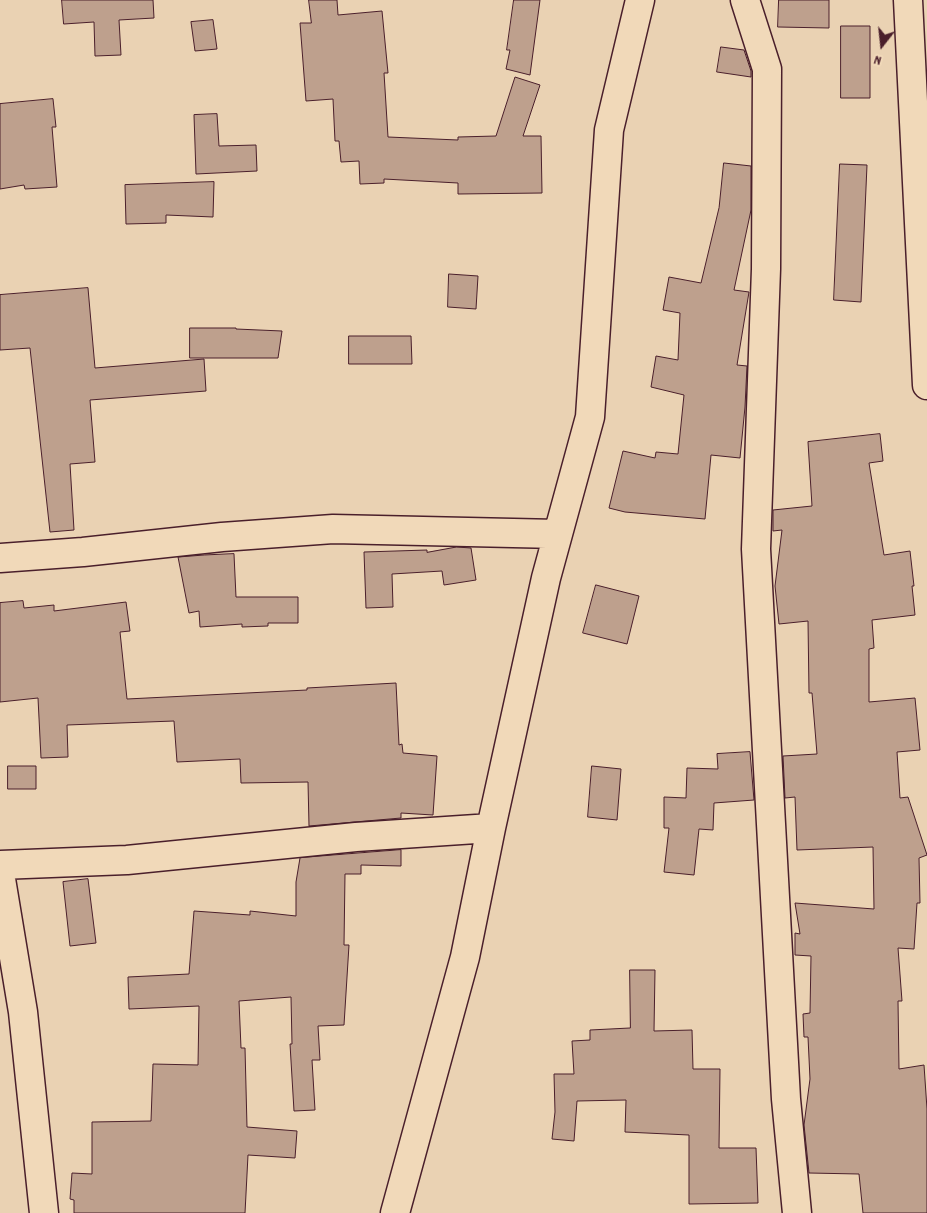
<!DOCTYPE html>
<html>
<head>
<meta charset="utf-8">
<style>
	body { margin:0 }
	#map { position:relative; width:927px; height:1213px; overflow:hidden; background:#ead2b3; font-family:Dekko,sans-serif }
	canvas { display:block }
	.north { position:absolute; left:857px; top:20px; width:50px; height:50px; -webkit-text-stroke:4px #f1d9b9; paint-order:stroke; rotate:196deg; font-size:14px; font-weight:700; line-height:20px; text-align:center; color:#4a1f2b }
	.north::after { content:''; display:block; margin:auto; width:18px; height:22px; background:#4a1f2b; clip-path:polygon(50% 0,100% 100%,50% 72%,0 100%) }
</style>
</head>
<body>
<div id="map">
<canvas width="927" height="1213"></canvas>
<div class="north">N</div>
</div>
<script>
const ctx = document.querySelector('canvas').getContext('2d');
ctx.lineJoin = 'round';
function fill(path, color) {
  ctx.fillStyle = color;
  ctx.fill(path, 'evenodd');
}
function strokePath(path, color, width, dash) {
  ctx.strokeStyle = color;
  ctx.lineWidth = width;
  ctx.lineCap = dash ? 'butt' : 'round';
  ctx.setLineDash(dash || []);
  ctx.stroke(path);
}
const building = new Path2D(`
	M62,0h91l1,18 -35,2 2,35 -26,1 -1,-34 -30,2z
	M309,0h28l1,15 44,-4 6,62h-4l4,64 70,3v-3l38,-1 19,-59 25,8 -17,51h18l1,57 -84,1v-11l-74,-4v4l-24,1 -1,-23 -18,1 -2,-21h-4l-2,-42 -27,2 -6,-78h11z
	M514,0h26l-10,75 -24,-6 4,-19h-3z
	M779,0h50v28l-51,-1z
	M213,20l4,29 -22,2 -4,-29z
	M841,26h29v72h-29z
	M721,47l23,3 7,21v6l-34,-5z
	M53,99l3,28h-4l5,60 -32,2 -1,-4 -24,4v-85z
	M217,114l2,32 37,-1 1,26 -61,3 -2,-59z
	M724,163l27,3v44l-17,80 15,2 -12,73 10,1 -2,41 -5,51 -29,-3 -6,64 -80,-7 -16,-4 14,-57 32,7 1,-6 22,2 6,-59 -33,-8 5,-31 22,4 2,-47 -17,-3 6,-33 32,6 18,-75z
	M840,164l27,1 -6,137 -27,-2z
	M214,182l-1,35 -47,-2v8l-40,1 -1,-39z
	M449,274l29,2 -2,33 -28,-2z
	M88,288l7,80 109,-9 2,32 -116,9 5,62 -25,2 4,66 -24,2 -20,-184 -30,2v-55z
	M190,328h46v1l46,2 -4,27h-88z
	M349,336h62l1,28h-63z
	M880,434l3,27 -14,2 15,92 26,-4 4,35h-2l3,29 -43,5 2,28 -5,1v53l46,-4 5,52 -23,2 3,46 8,-1 19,58 -8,3 1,45h-3l-3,46 -16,-1 4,53h-4l1,68 25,-4 3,44v104h-64l-4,-39 -50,-1 -5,-48 6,-46 -2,-42h-4l-1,-23 7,-1 1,-57 -16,-1v-22l5,1 -5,-31 79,6 -1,-62 -76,3 -2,-53 -10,1 -2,-42 34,-2 -5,-61h-3l-1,-72 -29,3 -4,-38 7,-56 -9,1v-21l39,-4 -4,-64z
	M457,547l14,1 5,32 -32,5 -2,-14 -50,3 1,33 -27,1 -2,-56 63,-2v2z
	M234,554l2,43h62v26h-30v3l-26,1v-3l-42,3 -1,-16 -10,2 -11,-56 26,-2z
	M596,585l43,11 -12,48 -44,-11z
	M23,601l1,7 30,-3v6l72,-9 4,29 -10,1 7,67 180,-9v-2l89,-5 3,62 3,-1 1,9 34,3 -4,59 -32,-2v5l-92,8 -1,-44 -67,1 -1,-24 -63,3 -3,-41 -107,4 1,32 -27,1 -3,-60 -38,4v-99z
	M750,752l4,48 -40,3 -1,27 -14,-1 -5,46 -30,-3 5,-44h-5v-31l22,1 1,-30 31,1 -1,-15z
	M8,766h28v23h-28z
	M592,766l29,3 -4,51 -29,-3z
	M401,850v16l-40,-1v9h-16l-1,71h5l-5,80 -26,1 2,34h-8l3,50 -21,1 -4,-67h2l-1,-47 -52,4 2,47h4l2,79 50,4 -2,27 -47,-3 -3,58h-171v-13l-4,-1 2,-26 20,1v-52l59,-1 2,-57 45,1 1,-59 -70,3 -1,-32 61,-3 5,-63 56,4v-4l46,5v-34l4,-24z
	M88,879l8,64 -26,3 -7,-64z
	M630,970h25l-1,61 38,-1 1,39h27l-1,79h37l2,55 -69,1v-69l-64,-3 1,-32 -49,1 -3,40 -22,-2 3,-27 -1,-38h20l-2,-33 18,-1v-10l40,-2z`);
fill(building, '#bea08d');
strokePath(building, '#4a1f2b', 1);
const street = new Path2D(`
	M745,0l22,69 -1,200 -10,280 30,550 11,114
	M908,0l19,385
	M0,558l83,-6 139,-15 111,-8 225,5
	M0,865l127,-5 229,-23 135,-9
	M0,873l23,139 21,201
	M395,1213l70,-256 26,-129 55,-250 44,-161 19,-287 31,-130`);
strokePath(street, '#4a1f2b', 31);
strokePath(street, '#f1d9b9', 28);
</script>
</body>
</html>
